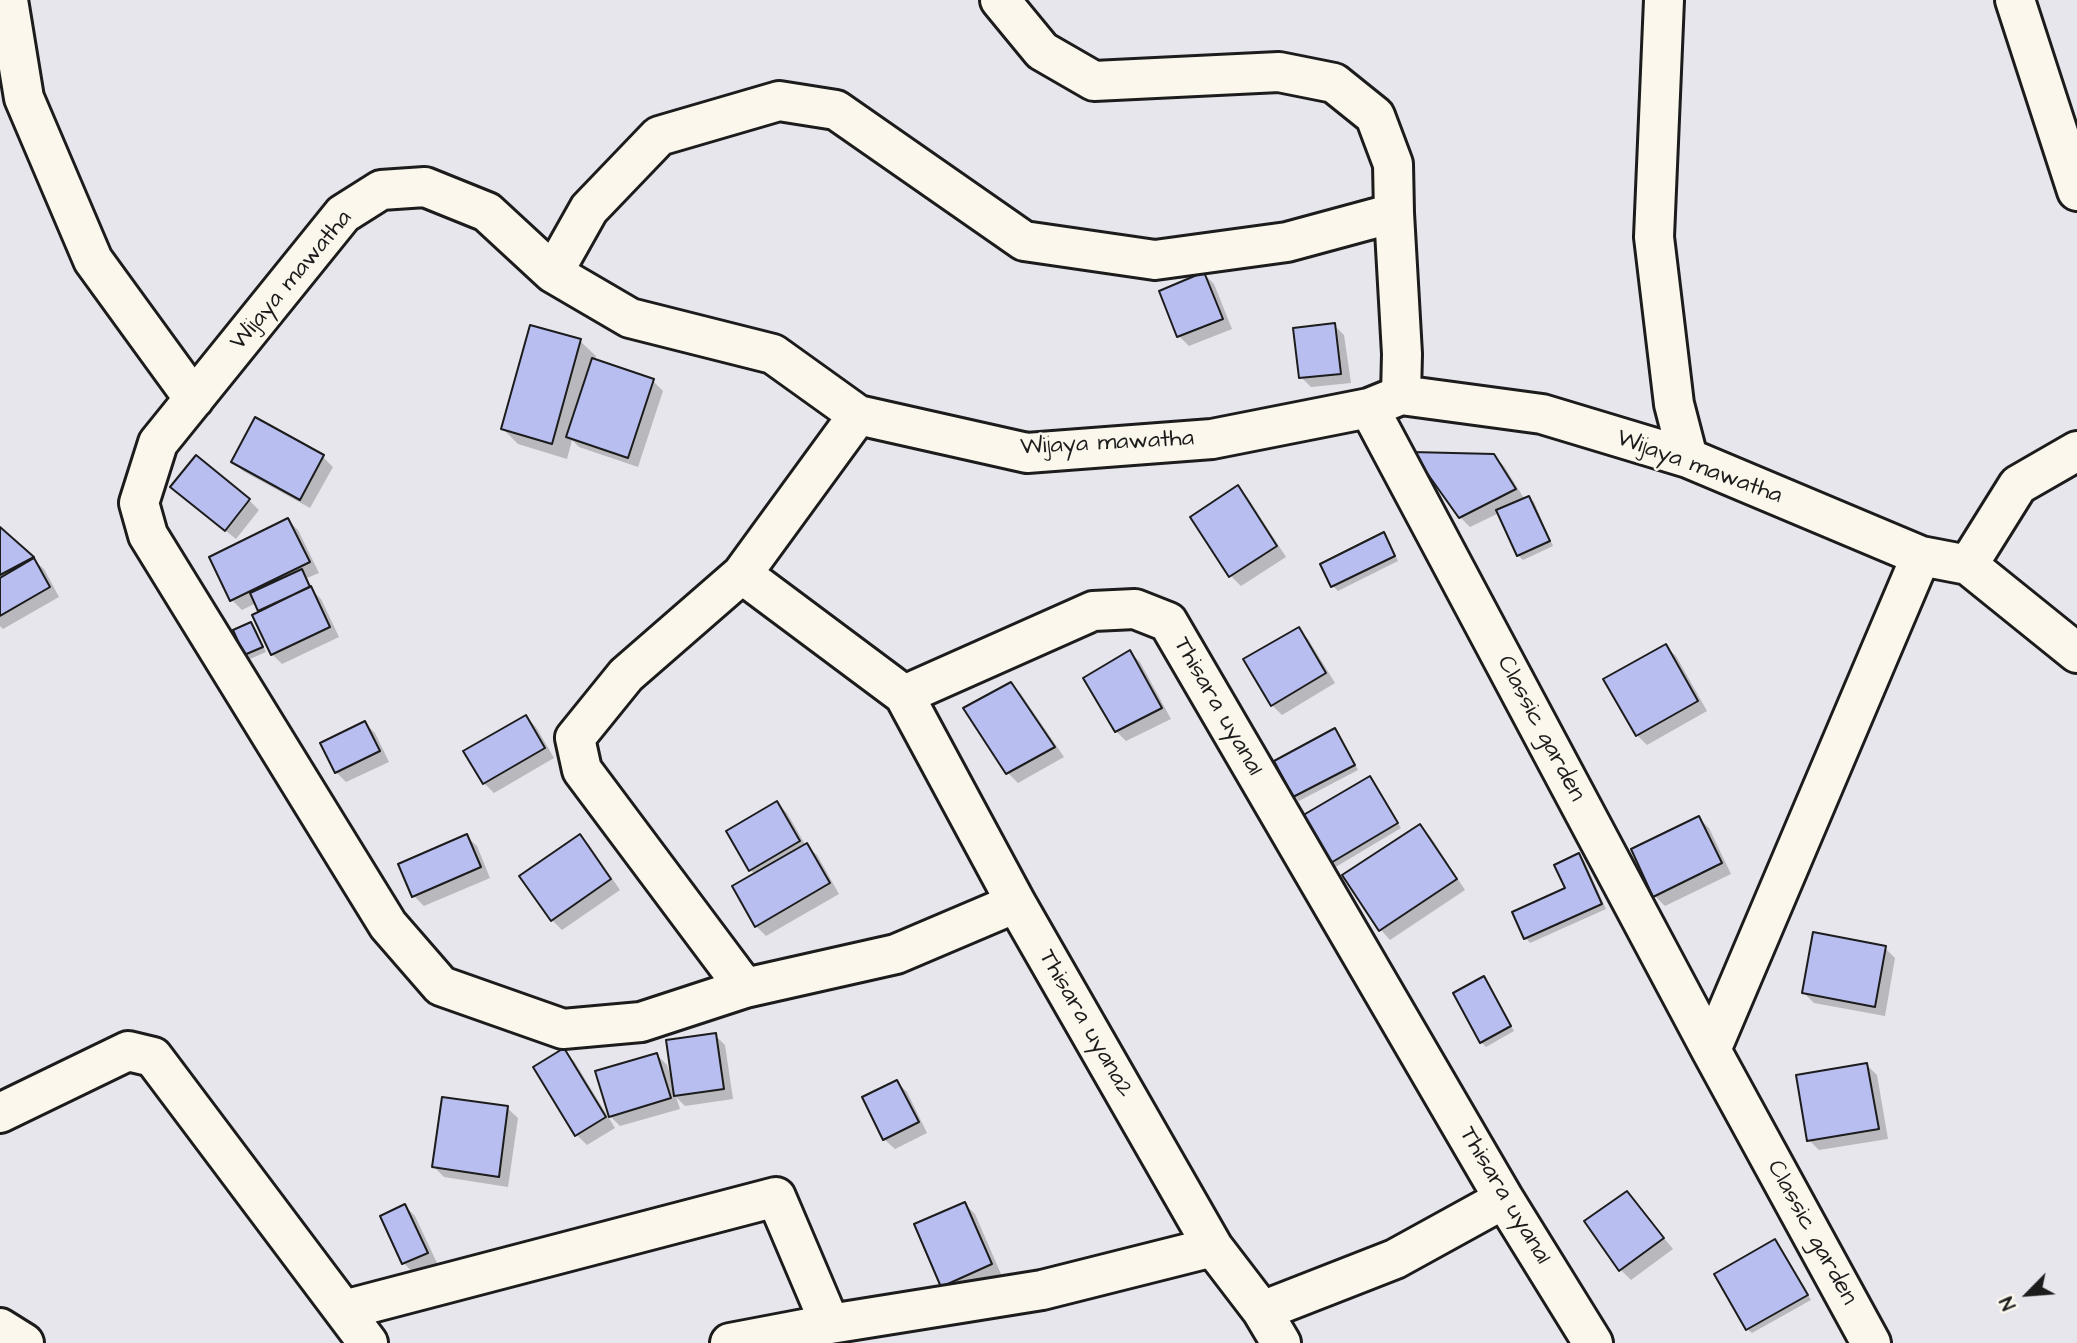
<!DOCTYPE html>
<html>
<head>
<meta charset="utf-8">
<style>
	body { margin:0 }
	#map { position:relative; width:2077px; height:1343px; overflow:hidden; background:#e7e6ed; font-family:"Architects Daughter",sans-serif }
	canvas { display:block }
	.north { position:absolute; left:1993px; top:1259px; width:70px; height:70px; -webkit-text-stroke:5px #fbf7ec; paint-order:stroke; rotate:245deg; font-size:19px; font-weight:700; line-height:28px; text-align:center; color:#1c1c1c }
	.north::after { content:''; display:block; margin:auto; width:24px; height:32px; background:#1c1c1c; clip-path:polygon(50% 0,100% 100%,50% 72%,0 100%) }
</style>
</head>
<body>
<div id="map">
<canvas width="2077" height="1343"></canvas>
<div class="north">N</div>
</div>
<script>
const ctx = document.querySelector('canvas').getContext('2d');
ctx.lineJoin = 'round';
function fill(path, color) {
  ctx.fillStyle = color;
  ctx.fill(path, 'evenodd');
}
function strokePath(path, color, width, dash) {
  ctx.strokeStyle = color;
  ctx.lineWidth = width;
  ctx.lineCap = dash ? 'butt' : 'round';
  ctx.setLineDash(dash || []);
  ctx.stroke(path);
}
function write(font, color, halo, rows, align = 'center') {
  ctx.font = font + ' "Architects Daughter",sans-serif';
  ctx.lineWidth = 5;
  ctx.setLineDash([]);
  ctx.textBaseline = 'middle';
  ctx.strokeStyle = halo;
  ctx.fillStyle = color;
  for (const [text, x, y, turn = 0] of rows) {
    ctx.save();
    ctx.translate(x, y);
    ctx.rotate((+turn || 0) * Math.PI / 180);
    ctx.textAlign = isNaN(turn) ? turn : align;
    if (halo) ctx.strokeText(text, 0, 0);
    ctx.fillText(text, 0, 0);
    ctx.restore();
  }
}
fill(new Path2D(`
	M1204,274l10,10 18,45 -43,17 -10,-10z
	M1334,325l10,10 7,48 -40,4 -10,-10z
	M580,341l16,15 -2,5 59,20 10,10 -25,76 -59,-20 -7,-7 -5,19 -49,-15 -15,-15z
	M1493,455l11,11 21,34 4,-2 5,4 19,44 -30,14 -5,-5 -19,-42 -29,14 -10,-10z
	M323,457l10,10 -23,41 -67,-37 -10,-10z
	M1238,488l10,10 38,59 -45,29 -10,-10 -38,-59z
	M183,497l66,3 10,10 -23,29z
	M288,520l10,10 21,43 -12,5 5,12 9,9 18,38 -57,27 -10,-10 -10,-42 -6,-9 -14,7 -10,-10z
	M0,530l44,39 15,28 -56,32 -3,-3z
	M1383,534l5,5 10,22 -60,30 -5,-5 -11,-21z
	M251,624l5,5 10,23 -16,7 -4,-5 -11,-23z
	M1298,629l10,10 27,44 -53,32 -10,-10z
	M1665,646l11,10 31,55 -60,34 -10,-10z
	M1130,652l10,10 31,57 -45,22 -10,-10z
	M1011,684l10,10 43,63 -46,26 -10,-10z
	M526,717l10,10 18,31 -60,35 -10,-10z
	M365,723l10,10 14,29 -43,20 -10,-10 -14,-28z
	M1335,730l4,5 19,35 -59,31 -4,-5z
	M1370,778l31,50 -67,40 -4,-5z
	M777,803l10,10 19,33 11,9 22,39 -73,42 -10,-10 -1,-51 -4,-5z
	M1699,818l10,10 22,46 -66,32 -10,-10z
	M1420,826l10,10 35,54 -75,50 -10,-11z
	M466,836l11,10 13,32 -66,28 -10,-10z
	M580,836l10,10 30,44 -58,40 -10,-10 -30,-44z
	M1579,855l5,5 22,49 -76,34 -4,-5 -12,-25 53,-24z
	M1885,948l10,10 -10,58 -71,-13 -11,-11z
	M1483,978l5,5 26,48 -28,16 -5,-5z
	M715,1035l10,10 8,54 -48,7 -9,-9 4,12 -60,17 -10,-10 47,-61 10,10 4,13h2z
	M563,1051l11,10 41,67 -28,17 -10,-10z
	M1867,1065l10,10 11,64 -69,11 -10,-10z
	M897,1082l10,10 20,41 -32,16 -11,-10z
	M507,1108l11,10 -10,69 -64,-10 -10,-10z
	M1627,1193l46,56 -42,31 -10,-10 -34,-49z
	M965,1204l10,10 26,60 -48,22 -10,-10z
	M405,1206l10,10 22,47 -23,11 -10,-11 -22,-46z
	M1775,1241l5,5 31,54 -59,33 -5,-4z`), '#0003');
const building = new Path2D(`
	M1204,272l19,47 -46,18 -18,-46z
	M1335,323l6,51 -42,4 -6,-50z
	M530,325l51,14 -29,105 -51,-15z
	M592,358l62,21 -26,79 -62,-21z
	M255,417l69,38 -24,45 -69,-38z
	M1412,452l82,2 22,35 -57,29z
	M196,455l54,44 -25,32 -55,-44z
	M1238,485l39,61 -48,31 -39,-60z
	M1529,496l21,45 -33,15 -21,-46z
	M288,518l22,44 -80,39 -21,-44z
	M0,527l34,30 -34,18z
	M1384,532l11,24 -64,31 -11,-23z
	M34,558l16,29 -50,29v-38z
	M302,569l8,18 -52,24 -8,-18z
	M311,586l19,41 -59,28 -19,-40z
	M251,622l12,25 -19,8 -11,-25z
	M1299,627l27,46 -55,33 -28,-47z
	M1666,644l32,57 -62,35 -33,-57z
	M1130,650l32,58 -47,24 -32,-54z
	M1011,682l44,65 -49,27 -43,-66z
	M526,715l19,33 -62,36 -20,-33z
	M365,721l15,30 -45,22 -15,-30z
	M1335,728l20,37 -62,32 -19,-36z
	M1370,776l28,47 -69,41 -29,-47z
	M777,801l23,40 -51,30 -23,-40z
	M1699,816l23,47 -69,34 -22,-48z
	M1420,824l37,55 -78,52 -37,-56z
	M467,834l14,33 -69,30 -14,-33z
	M580,834l31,45 -60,42 -32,-45z
	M807,843l23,40 -75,44 -23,-41z
	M1579,853l23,51 -78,35 -12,-27 53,-24 -11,-23z
	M1813,932l73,14 -11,61 -73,-14z
	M1484,976l27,50 -31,17 -27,-50z
	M716,1033l8,56 -50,7 -8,-56z
	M564,1048l42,69 -31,19 -42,-69z
	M657,1053l14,45 -62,19 -14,-46z
	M1867,1063l12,66 -72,12 -11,-66z
	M897,1080l22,42 -36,18 -21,-43z
	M442,1097l66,9 -9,71 -67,-10z
	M1627,1191l37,47 -45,33 -35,-50z
	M965,1202l27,62 -51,23 -27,-63z
	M405,1204l23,49 -26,11 -22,-48z
	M1775,1239l33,56 -62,35 -32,-56z`);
fill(building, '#b8bff0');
strokePath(building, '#1c1c1c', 2);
const minor = new Path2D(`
	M8,0l16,98 69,162 101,139
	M1000,0l42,51 52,30 185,-9 55,11 41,33 18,48 1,49 8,141 -1,41
	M1664,0l-10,237 20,167 14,54
	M2015,0l62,191
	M553,273l36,-64 70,-73 120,-35 57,9 188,131 131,19 132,-18 107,-29
	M1369,408l342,642 160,293
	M858,415l-116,159 162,121 189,-84 42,-2 33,13 336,577 89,144
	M1968,565l50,-80 59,-34
	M742,574l-116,101 -51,63 7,32 163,218
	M904,695l112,208 197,344 49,64 19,32
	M1016,903l-120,51 -151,34 -104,34 -78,7 -122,-43 -53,-61 -240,-390 -9,-32 19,-60 185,-229 38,-24 44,-3 62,25 66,61 77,45 143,36 85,61 169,38 185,-14 157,-31 32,-13 141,19 146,44 233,98 47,9 109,88
	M1711,1050l210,-494
	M0,1113l128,-62 25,6 215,286
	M344,1310l432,-113 54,127
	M1262,1311l133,-52 109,-60
	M0,1328l24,15
	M730,1343l100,-19 212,-34 171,-43`);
strokePath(minor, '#1c1c1c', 44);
strokePath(minor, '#fbf7ec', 38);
write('24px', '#1c1c1c', '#fbf7ec', [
	["Wijaya mawatha",292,281,-50],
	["Wijaya mawatha",1107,444,-3],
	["Wijaya mawatha",1699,468,20],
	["Thisara uyana1",1217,707,60],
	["Classic garden",1540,729,62],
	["Thisara uyana2",1085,1024,60],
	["Thisara uyana1",1504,1196,59],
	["Classic garden",1811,1233,61]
]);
</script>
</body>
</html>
